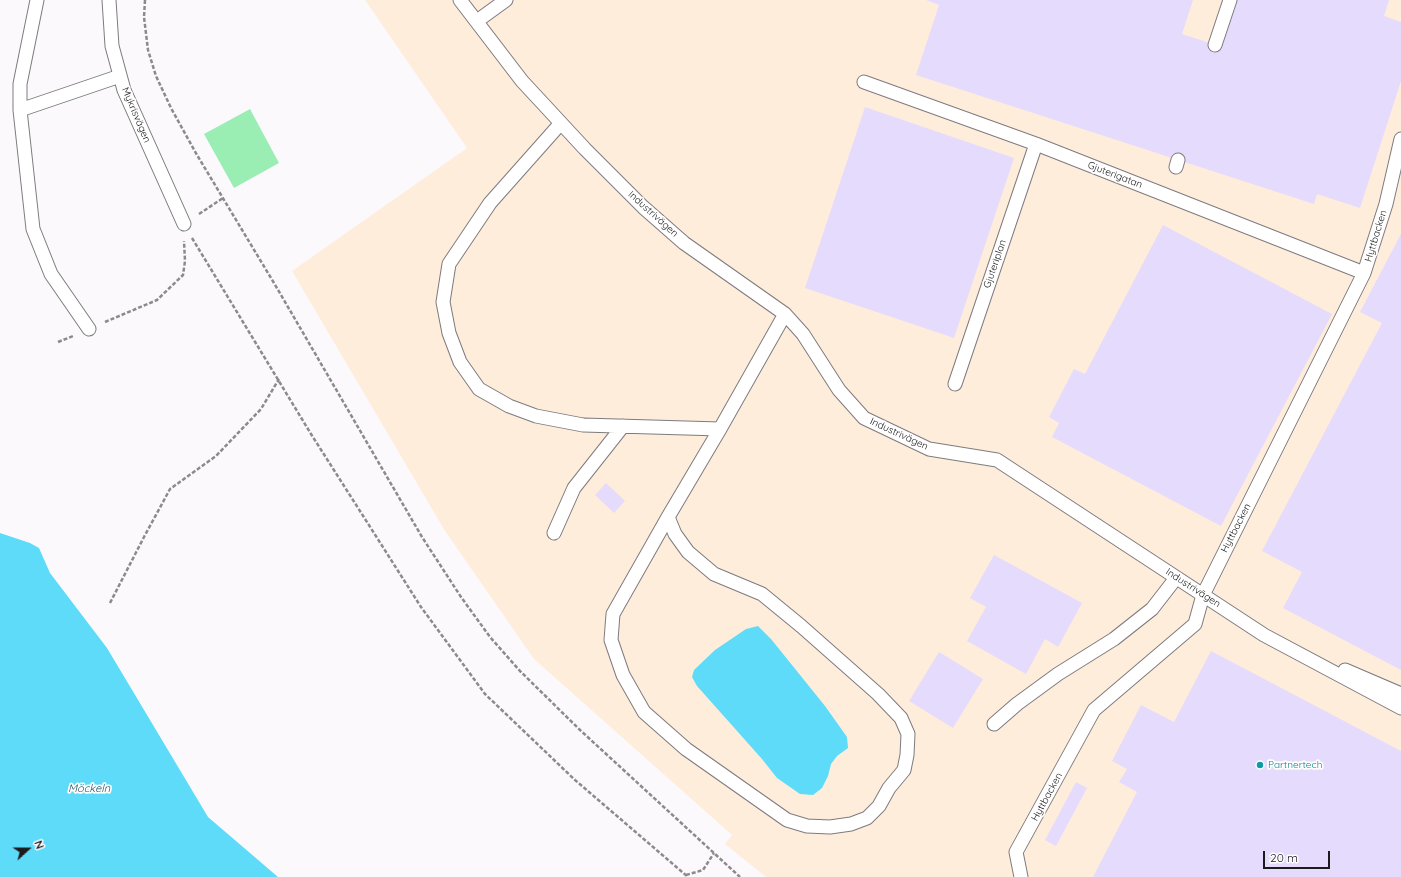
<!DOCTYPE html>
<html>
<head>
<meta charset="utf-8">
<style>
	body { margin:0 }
	#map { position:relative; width:1401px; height:877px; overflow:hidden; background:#fcf9fd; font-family:Quicksand,sans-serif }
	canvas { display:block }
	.north { position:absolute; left:8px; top:829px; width:40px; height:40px; -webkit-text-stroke:3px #fff; paint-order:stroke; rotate:69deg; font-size:11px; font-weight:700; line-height:16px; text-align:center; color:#1c1b1c }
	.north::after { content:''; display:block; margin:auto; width:14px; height:18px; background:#1c1b1c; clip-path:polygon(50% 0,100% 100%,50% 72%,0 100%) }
	.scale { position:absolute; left:1263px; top:851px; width:67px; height:18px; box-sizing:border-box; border:2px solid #1c1b1c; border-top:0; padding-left:5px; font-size:12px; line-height:14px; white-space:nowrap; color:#1c1b1c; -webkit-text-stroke:3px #fff; paint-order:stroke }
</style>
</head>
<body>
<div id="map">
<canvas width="1401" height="877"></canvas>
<div class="north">N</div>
<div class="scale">20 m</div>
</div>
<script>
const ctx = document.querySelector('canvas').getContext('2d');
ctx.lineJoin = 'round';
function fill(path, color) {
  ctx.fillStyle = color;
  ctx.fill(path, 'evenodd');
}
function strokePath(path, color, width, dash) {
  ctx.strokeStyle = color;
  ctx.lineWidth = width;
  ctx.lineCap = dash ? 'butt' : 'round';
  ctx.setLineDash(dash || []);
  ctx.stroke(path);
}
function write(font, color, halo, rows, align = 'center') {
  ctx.font = font + ' Quicksand,sans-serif';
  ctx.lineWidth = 3.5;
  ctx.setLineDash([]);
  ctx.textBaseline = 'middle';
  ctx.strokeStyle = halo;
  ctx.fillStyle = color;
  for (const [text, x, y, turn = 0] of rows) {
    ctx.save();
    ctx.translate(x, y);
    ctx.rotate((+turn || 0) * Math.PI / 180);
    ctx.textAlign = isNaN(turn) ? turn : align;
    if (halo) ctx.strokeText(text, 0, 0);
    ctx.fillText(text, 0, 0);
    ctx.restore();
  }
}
fill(new Path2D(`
	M365,0h1036v877h-635l-41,-33 7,-9 -198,-176 -89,-128 -153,-260 175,-123z`), '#ffeddc');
fill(new Path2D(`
	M250,109l29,54 -45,25 -30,-54z`), '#9aeeb4');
fill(new Path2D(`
	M0,533l30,10 9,5 11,25 57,75 101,169 70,60h-278z
	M758,626l13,13 54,67 22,31 1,11 -11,8 -6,8 -3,12 -6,12 -9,7 -13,-1 -23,-16 -15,-19 -65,-73 -5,-9 2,-7 21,-20 31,-21z`), '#5ddbf9');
fill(new Path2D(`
	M926,0h267l-11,34 40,13 15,-47h152l-5,16 17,6v59l-41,127 -43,-14 -3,10 -398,-129 23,-70z
	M865,107l149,51 -60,180 -149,-50z
	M1163,225l169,89 -111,212 -169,-89 7,-14 -10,-6 25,-48 11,5z
	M1401,234v436l-118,-62 19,-36 -40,-21 120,-228 -22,-11z
	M606,483l19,18 -11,12 -19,-18z
	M994,555l88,48 -24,44 -13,-8 -19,35 -59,-33 19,-34 -16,-9z
	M1211,651l190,100v126h-308l44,-85 -18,-10 8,-13 -15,-8 29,-56 33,17z
	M939,652l44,27 -30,49 -44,-27z
	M1076,782l11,6 -31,58 -11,-6z`), '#e5dbfd');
const service = new Path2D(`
	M37,0l-17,84v26l100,-34
	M109,0l3,46 12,44 60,134
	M460,0l62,81 63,68 58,58 41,36 101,71 18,20 36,56 25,28 65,31 68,11 267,175 137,73
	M477,21l29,-21
	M1215,45l15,-45
	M864,82l172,62 328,129
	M20,110l13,119 18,45 38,55
	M561,123l-71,80 -41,61 -6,38 6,31 11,29 19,27 30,17 27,10 47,9 137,4
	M1176,167l2,-7
	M955,384l81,-240
	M668,517l7,17 13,18 26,22 48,20 39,32 77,68 23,24 7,16 -1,21 -3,15 -15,18 -10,18 -12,12 -16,6 -21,3 -23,-1 -20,-6 -101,-71 -42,-37 -21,-37 -12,-35 2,-26 55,-97 52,-88 65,-115
	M554,533l20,-45 49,-62
	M1345,670l56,24
	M994,724l23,-20 41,-30 56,-35 38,-30 24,-31
	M1021,877l-5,-25 78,-142 101,-86 8,-29 161,-322 22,-69 15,-65`);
strokePath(service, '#7e7b7f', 15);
strokePath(new Path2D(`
	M145,0l-1,17 4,33 8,26 15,32 26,47 77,128 148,254 39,60 29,40 30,34 60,59 160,147
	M199,214l24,-16
	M192,238l119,196 110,173 64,87 90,86 113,97
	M105,322l52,-22 26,-25 2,-14 -1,-20
	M58,342l15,-6
	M110,603l34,-66 26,-48 46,-33 45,-47 18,-30
	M686,875l17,-5 11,-17`), '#8c8a8c', 2.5, [4, 2]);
strokePath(service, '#fff', 13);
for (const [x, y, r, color] of [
	[1260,765,4,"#0f9aa8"]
]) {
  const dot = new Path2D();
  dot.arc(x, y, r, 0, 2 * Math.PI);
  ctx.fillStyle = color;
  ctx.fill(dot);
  strokePath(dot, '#fff', 1.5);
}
write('10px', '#1c1b1c', '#fff', [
	["Mykrisvägen",136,115,67],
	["Gjuterigatan",1115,175,21],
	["Industrivägen",653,214,42],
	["Hyttbacken",1376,236,-73],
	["Gjuteriplan",995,264,-71],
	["Industrivägen",899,434,25],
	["Hyttbacken",1236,528,-63],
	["Industrivägen",1193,588,33],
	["Hyttbacken",1047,797,-61]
]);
write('10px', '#0d838f', '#fff', [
	["Partnertech",1268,765]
], 'left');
write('italic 11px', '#1f5461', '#fff', [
	["Möckeln",89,789]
]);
</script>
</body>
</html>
